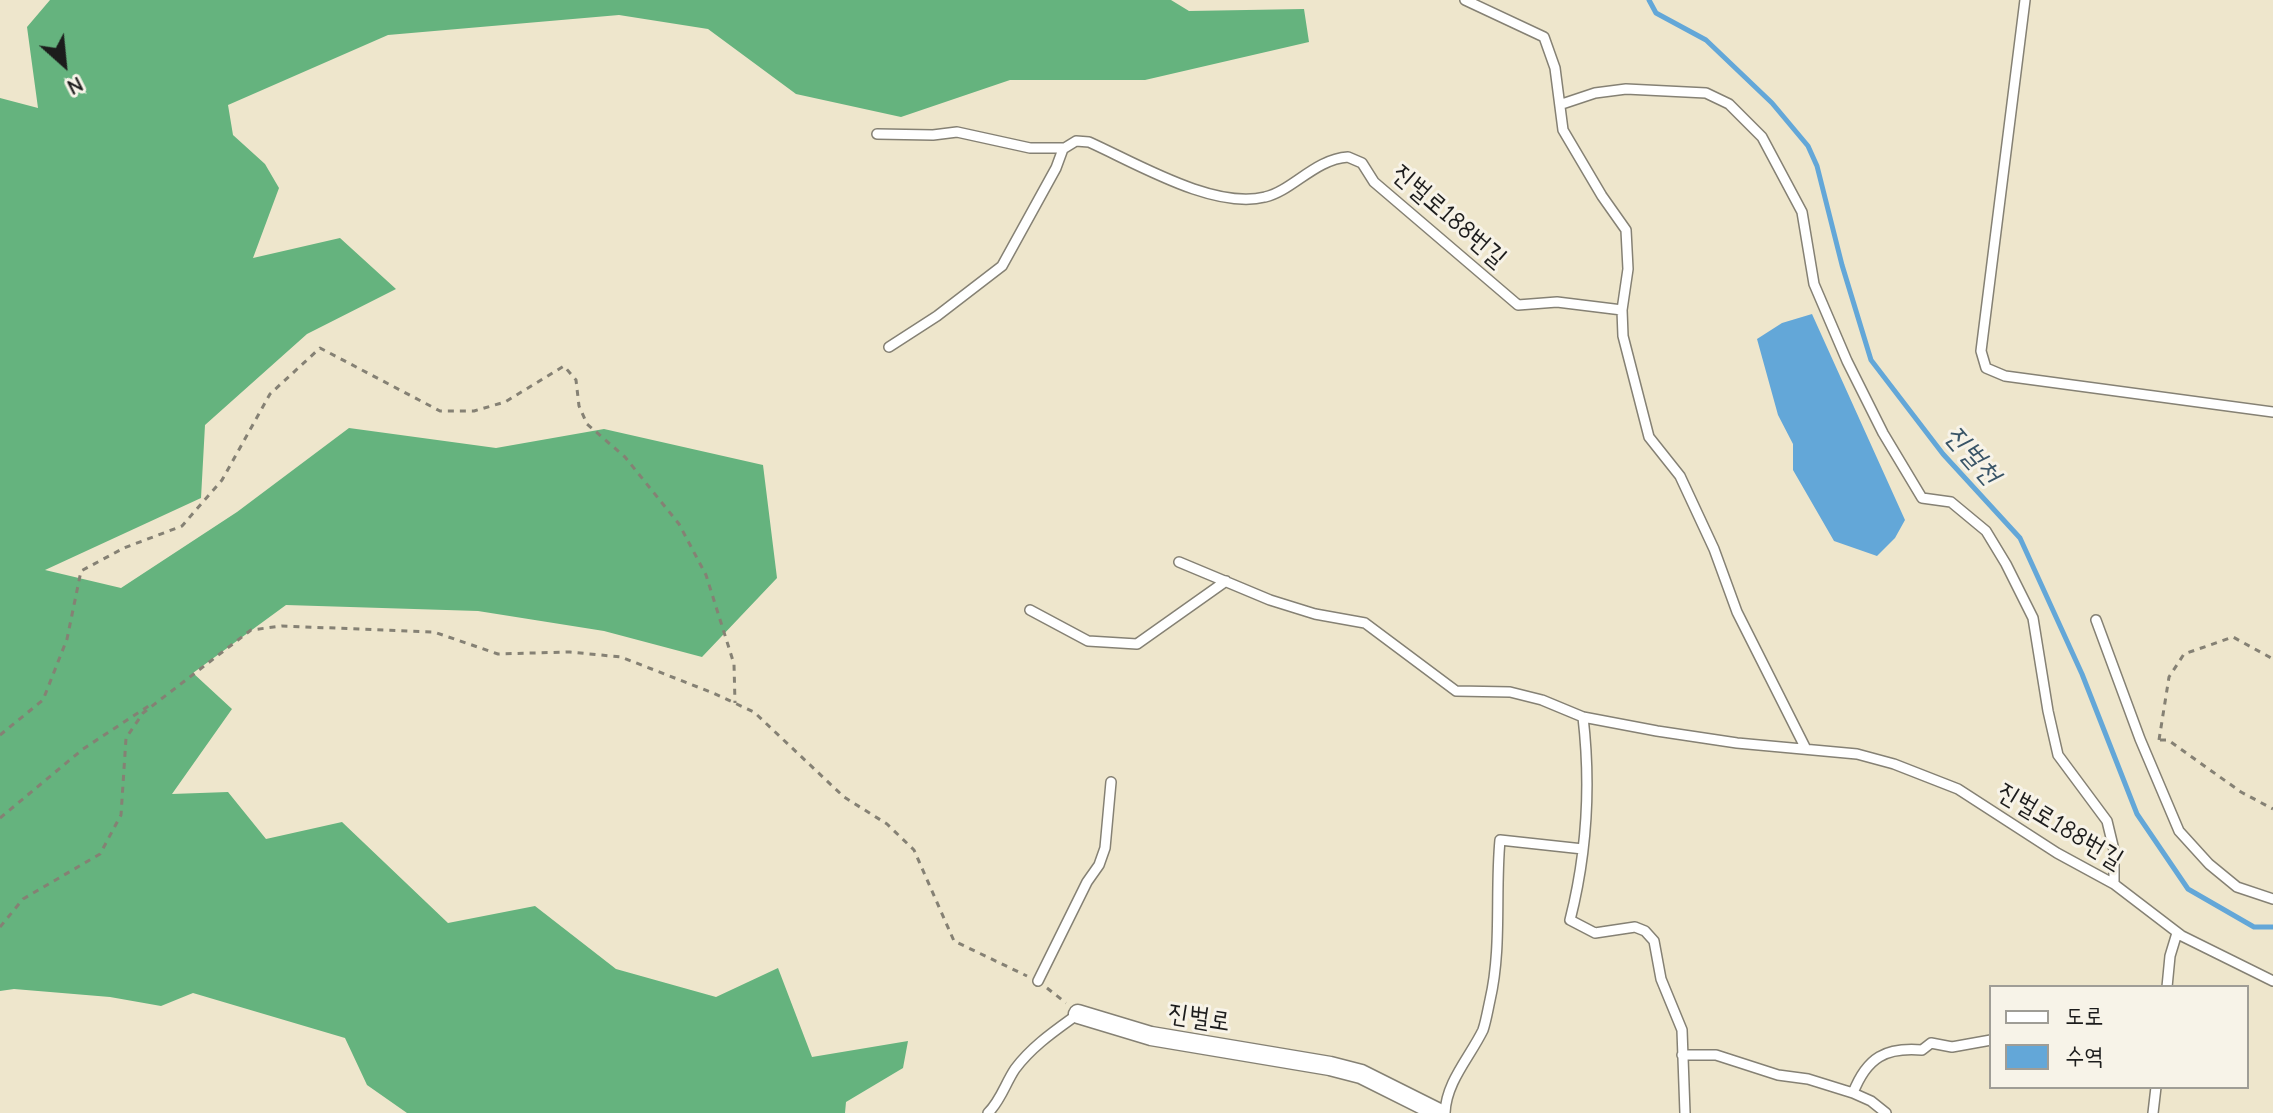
<!DOCTYPE html>
<html>
<head>
<meta charset="utf-8">
<style>
	body { margin:0 }
	#map { position:relative; width:2273px; height:1113px; overflow:hidden; background:#eee6cc; font-family:"Comic Neue","Poor Story",sans-serif }
	canvas { display:block }
	.legend { position:absolute; left:1989px; top:985px; width:260px; height:104px; box-sizing:border-box; background:#f7f3e8; border:2px solid #9f9d96; margin:0; padding:10px 14px; list-style:none; font-size:24px; color:#1c1c1c }
	.legend li { display:flex; align-items:center; gap:16px; height:40px }
	.legend b { width:40px; border:2px solid #9f9d96 }
	.north { position:absolute; left:24px; top:24px; width:80px; height:80px; -webkit-text-stroke:6px #f7f3e8; paint-order:stroke; rotate:153deg; font-size:22px; font-weight:700; line-height:32px; text-align:center; color:#1c1c1c }
	.north::after { content:''; display:block; margin:auto; width:28px; height:36px; background:#1c1c1c; clip-path:polygon(50% 0,100% 100%,50% 72%,0 100%) }
</style>
</head>
<body>
<div id="map">
<canvas width="2273" height="1113"></canvas>
<ul class="legend">
<li><b style="height:10px;background:#fff"></b>도로</li>
<li><b style="height:22px;background:#63a7d8"></b>수역</li>
</ul>
<div class="north">N</div>
</div>
<script>
const ctx = document.querySelector('canvas').getContext('2d');
ctx.lineJoin = 'round';
function fill(path, color) {
  ctx.fillStyle = color;
  ctx.fill(path, 'evenodd');
}
function strokePath(path, color, width, dash) {
  ctx.strokeStyle = color;
  ctx.lineWidth = width;
  ctx.lineCap = dash ? 'butt' : 'round';
  ctx.setLineDash(dash || []);
  ctx.stroke(path);
}
function write(font, color, halo, rows, align = 'center') {
  ctx.font = font + ' "Comic Neue","Poor Story",sans-serif';
  ctx.lineWidth = 6;
  ctx.setLineDash([]);
  ctx.textBaseline = 'middle';
  ctx.strokeStyle = halo;
  ctx.fillStyle = color;
  for (const [text, x, y, turn = 0] of rows) {
    ctx.save();
    ctx.translate(x, y);
    ctx.rotate((+turn || 0) * Math.PI / 180);
    ctx.textAlign = isNaN(turn) ? turn : align;
    if (halo) ctx.strokeText(text, 0, 0);
    ctx.fillText(text, 0, 0);
    ctx.restore();
  }
}
fill(new Path2D(`
	M50,0h1121l18,11 115,-2 5,33 -164,38h-135l-109,37 -105,-23 -88,-65 -89,-14 -231,20 -160,70 5,30 32,29 14,24 -26,70 87,-20 56,51 -89,45 -102,91 -4,73 -156,72 76,18 116,-76 112,-84 147,20 108,-19 159,36 14,113 -75,79 -98,-26 -126,-20 -192,-6 -93,68 39,36 -60,85 56,-2 38,47 76,-17 106,101 87,-17 81,63 100,28 62,-29 34,89 96,-16 -5,27 -57,34 -1,11h-438l-40,-28 -22,-47 -152,-45 -32,13 -51,-9 -96,-8 -14,2v-893l38,10 -11,-81z`), '#65b37e');
fill(new Path2D(`
	M1812,314l93,206 -10,18 -18,18 -43,-15 -41,-71v-26l-15,-29 -21,-76 25,-16z`), '#63a7d8');
strokePath(new Path2D(`
	M1649,0l7,13 50,27 66,63 36,43 9,20 25,99 29,95 72,94 77,84 62,136 55,140 51,75 66,38h19`), '#63a7d8', 5);
const lane = new Path2D(`
	M1465,0l79,37 11,31 8,62 39,66 24,34 2,39 -6,41 1,26 26,101 31,39 34,73 23,63 69,137
	M2025,0l-44,351 5,17 19,8 268,36
	M1562,104l33,-11 31,-4 80,4 23,11 33,33 40,75 12,72 33,77 36,72 39,65 29,4 35,29 20,33 27,54 15,93 10,44 49,66 7,29v34
	M877,134l56,1 24,-3 73,16h34
	M889,347l48,-31 65,-50 54,-98 7,-19 13,-8 13,1c47,21 125,68 176,55 27,-6 50,-38 83,-40l14,6 12,19 144,123 39,-3 65,8
	M1179,562l91,38 45,14 50,9 91,68 54,1 32,8 41,17 74,14 80,12 120,11 37,10 64,25 99,64 57,31 68,52 91,45
	M1030,610l58,31 49,3 89,-63
	M2096,620l44,119 39,92 30,33 28,23 36,12
	M1583,717c8,69 4,136 -13,203l25,13 40,-6 10,4 9,10 7,38 21,51 3,83
	M1038,981l49,-99 12,-17 6,-17 6,-66
	M2167,987l3,-31 7,-23
	M1682,1055h34l62,20 30,4 45,14c14,-36 33,-46 69,-43l9,-7 21,4 39,-7
	M1853,1093l18,8 15,12
	M988,1113c13,-13 17,-29 27,-44 17,-23 41,-39 63,-55
	M1445,1113c1,-31 25,-56 38,-83 3,-9 5,-21 7,-30 12,-52 5,-107 10,-160l83,9
	M2153,1113l3,-26`);
const street = new Path2D(`
	M1078,1014l73,22 179,30 31,8 78,39`);
strokePath(lane, '#858174', 12);
strokePath(street, '#858174', 21);
strokePath(new Path2D(`
	M0,735l43,-35 24,-61 14,-68 43,-23 58,-22 40,-46 48,-86 50,-46 120,63h34l31,-9 59,-36 12,14 3,26 8,18 38,33 54,67 27,51 28,89 1,39
	M2159,740l10,-63 15,-23 49,-17 40,22
	M2160,740h8l73,52 32,17
	M0,818l83,-69 67,-44
	M0,927l23,-28 77,-45 21,-39 5,-77 17,-25 108,-83 31,-4 152,6 64,22 72,-2 51,5 92,36 41,19 90,85 43,27 27,26 40,91 73,35
	M1047,988l19,15`), '#858174', 3, [6, 6]);
strokePath(lane, '#fff', 9);
strokePath(street, '#fff', 18);
write('26px', '#1c1c1c', '#f7f3e8', [
	["진벌로188번길",1449,216,41],
	["진벌로188번길",2060,826,31],
	["진벌로",1199,1018,9]
]);
write('italic 28px', '#385467', '#f7f3e8', [
	["진벌천",1972,455,49]
]);
</script>
</body>
</html>
